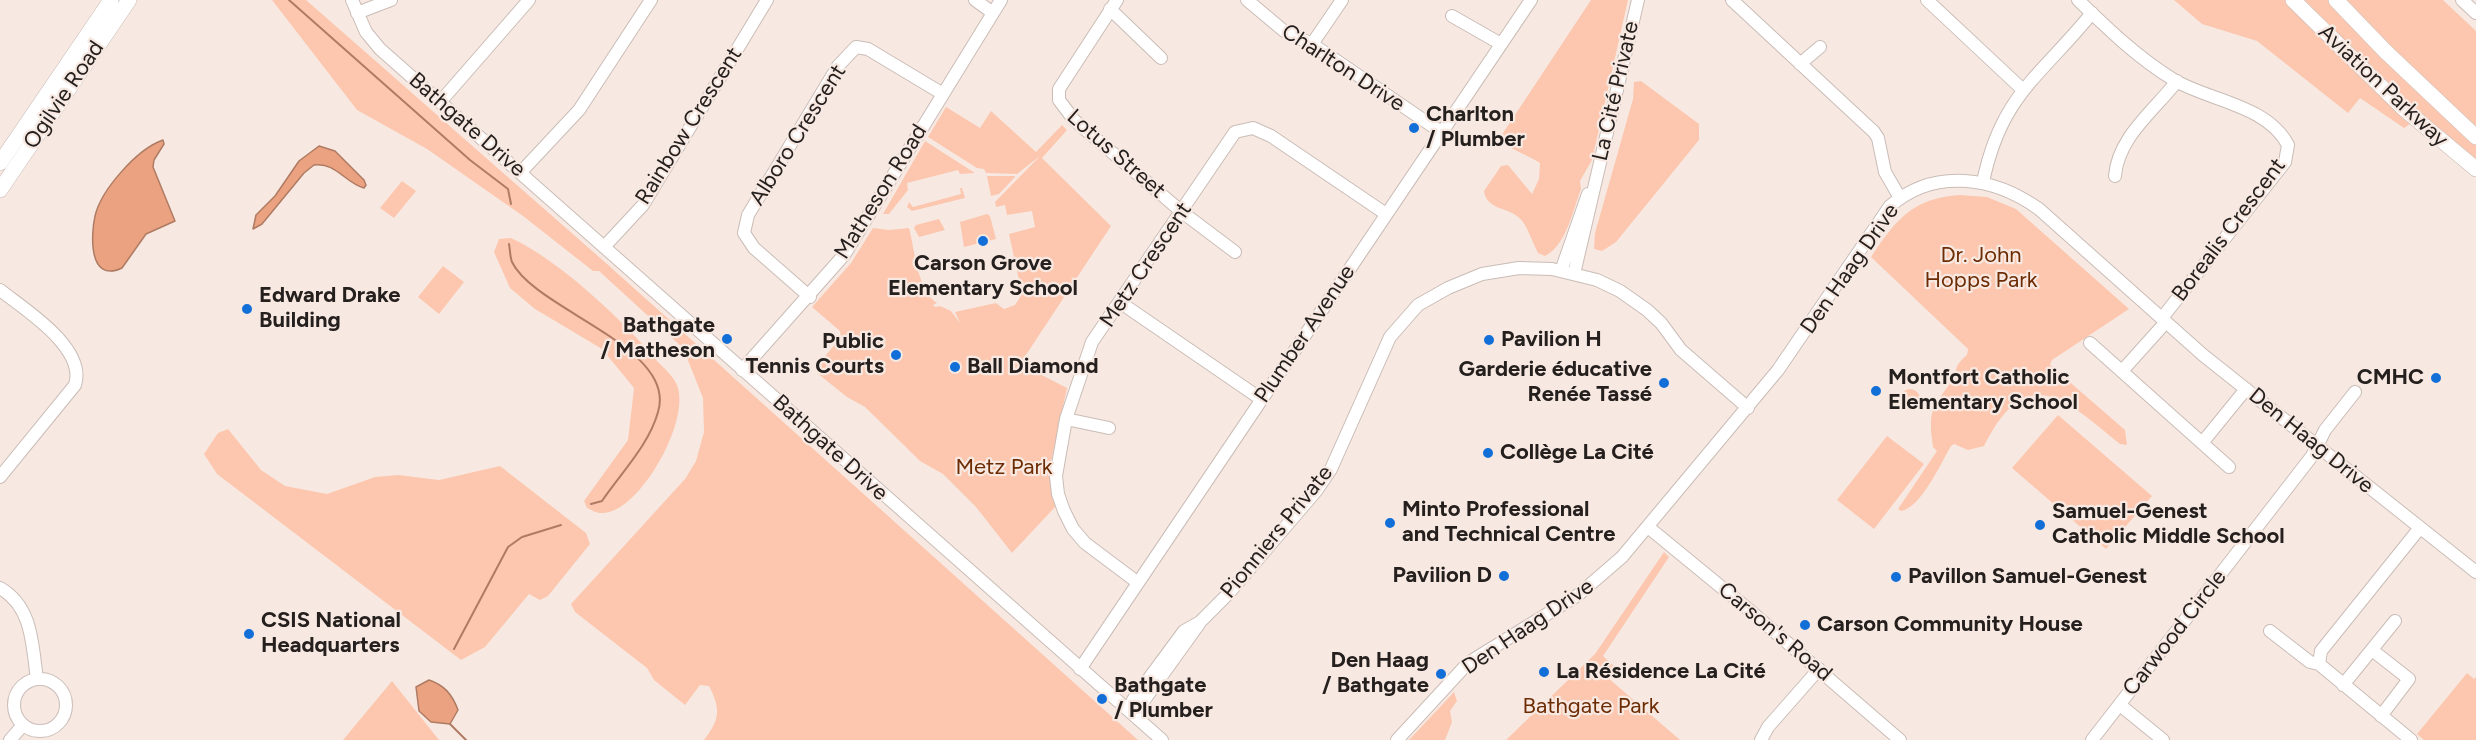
<!DOCTYPE html>
<html>
<head>
<meta charset="utf-8">
<style>
	body { margin:0 }
	canvas { display:block; background:#f7e9e2 }
</style>
</head>
<body>
<canvas width="2476" height="740"></canvas>
<script>
const ctx = document.querySelector('canvas').getContext('2d');
ctx.lineJoin = 'round';
function fill(path, color) {
  ctx.fillStyle = color;
  ctx.fill(path, 'evenodd');
}
function strokePath(path, color, width, dash) {
  ctx.strokeStyle = color;
  ctx.lineWidth = width;
  ctx.lineCap = dash ? 'butt' : 'round';
  ctx.setLineDash(dash || []);
  ctx.stroke(path);
}
function write(font, color, halo, rows, align = 'center') {
  ctx.font = font + ' Figtree,sans-serif';
  ctx.lineWidth = 4.5;
  ctx.setLineDash([]);
  ctx.textBaseline = 'middle';
  ctx.strokeStyle = halo;
  ctx.fillStyle = color;
  for (const [text, x, y, turn = 0] of rows) {
    ctx.save();
    ctx.translate(x, y);
    ctx.rotate((+turn || 0) * Math.PI / 180);
    ctx.textAlign = isNaN(turn) ? turn : align;
    if (halo) ctx.strokeText(text, 0, 0);
    ctx.fillText(text, 0, 0);
    ctx.restore();
  }
}
fill(new Path2D(`
	M272,0h34l32,28 269,236 531,476h-434c16,-21 17,-30 5,-54l-9,-1 -15,20 -31,-25 -7,-12 -72,-56 -4,-8 114,-125 11,-18 8,-29 -1,-34 -20,-50 -84,-77h-6l-70,-55 -96,-67 -70,-39z
	M1591,0h37l-36,160 -12,21 1,8c-8,21 -15,57 -36,67l-7,-3c-5,-10 -9,-22 -15,-31 -11,-16 -36,-10 -39,-31l17,-25 7,-1 24,29 7,-15 1,-16c-11,-7 -32,-15 -39,-22l2,-8z
	M2174,0h269l33,31v128l-54,-43 -18,12 -44,-30 -12,15 -91,-72 -55,-17z
	M1641,81l58,43v16l-83,102 -14,9 -8,-2 1,-16 38,-134 1,-17z
	M946,107l34,21 11,-17 45,41 26,-27 5,5 -25,28 69,68 -91,138 47,24 -18,83 7,35 -44,47 -36,-46 -33,-33 -23,-13 -55,-54 -18,-10 -30,-24v-7l24,-29 -1,-6 -28,-24 39,-44 22,-35 16,2 20,-2c6,22 8,62 28,75l-4,2 2,2 5,-1 11,5 9,12 -5,-11 41,-9 8,6 11,-4 7,-11 -13,-60 26,-7 -3,-16 -25,4 -2,-10 -9,2 -1,-5 45,-46 -23,18 -31,-1 -2,-4 -7,-1 -49,-31z
	M925,141l50,32 -15,1 -2,-4 -51,13 1,7 -19,24h-6z
	M987,176h28v1l-16,17 -8,2z
	M402,181l14,10 -22,27 -14,-10z
	M960,188h2l3,10 -53,13 -5,-4 2,-5 4,5 48,-13z
	M1960,195l27,2 29,12 113,100 -77,51 -2,5 75,65 2,15 -7,-1c-55,-45 -93,-84 -136,2l-16,4 -14,-6 -3,2c-10,17 -30,62 -50,65l-3,-2 39,-58 -4,-4c-5,-36 -2,-37 18,-65 8,-11 0,-14 16,-27l1,-6 -97,-92c25,-37 41,-59 89,-62z
	M987,214l3,2 6,23 -32,8 -4,-25z
	M939,219l6,11 -26,7 -5,-9 2,-3z
	M511,238c48,22 113,83 147,124 6,6 14,13 18,21 18,34 -38,134 -76,130 -4,0 -10,-4 -13,-5l-3,-7 44,-61 6,-52 -32,-39 -67,-40 -25,-21 -16,-36 5,-13z
	M443,266l21,16 -25,32 -21,-17z
	M1900 399a10 10 0 1 1 20 0a10 10 0 1 1-20 0Z
	M2058,415l94,81 -46,53 -94,-81z
	M228,429l33,41 24,16 42,8 48,-17 23,-2 41,5 61,-14 86,67 4,11 -42,52 -8,4 -11,-6 -44,53 -24,13 -244,-186 -13,-20 14,-21z
	M1887,436l37,28 -50,65 -37,-29z
	M1664,552l5,5 -66,99 11,10 -7,11 73,63h-174l89,-86z
	M2467,673l7,6 2,-2v63h-52l-7,-6z
	M392,681l47,59h-96z
	M1454,692l3,9 -7,10 2,11 -7,18h-36z`), '#fcc7ae');
const water = new Path2D(`
	M163,140l1,4 -10,16 -1,7 22,54 -29,13 -24,34c-34,16 -31,-34 -27,-52 6,-26 42,-67 68,-76z
	M319,146l16,5 29,29 2,5 -2,3c-19,-5 -28,-26 -50,-23l-10,8 -42,51 -9,5 3,-14 19,-19 24,-35z
	M429,680c15,5 23,14 29,30l-8,14 -19,-2 -12,-11 -3,-24z`);
fill(water, '#eaa280');
strokePath(water, '#af7b63', 1.5);
strokePath(new Path2D(`
	M289,0l181,160 38,29 3,15
	M509,244c1,5 1,13 3,18 23,48 166,85 146,150 -9,33 -37,61 -56,89l-11,3
	M454,649l54,-102 14,-10 39,-12
	M450,724l16,16`), '#af7b63', 2);
const minor = new Path2D(`
	M352,0l14,32 14,17 782,691
	M975,0l18,13
	M1117,0l-58,89v11l15,20 108,92 53,40
	M1247,0l37,31 28,13 129,88
	M1732,0l142,132 4,6 7,34 15,26
	M1927,0l95,89
	M2078,0c30,29 60,58 96,80 36,21 93,25 114,65l-3,17 -123,156
	M2462,0l14,13
	M1110,9l51,49
	M357,13l34,-13
	M1452,16l49,28
	M1312,44l30,-44
	M1800,64l20,-17
	M441,101l88,-101
	M521,172l58,-62 72,-110
	M2115,176c3,-39 39,-65 62,-95
	M1983,182c18,-87 57,-105 109,-169
	M604,247l39,-42 124,-205
	M1561,271l27,-77
	M1574,274l64,-274
	M0,290c24,19 87,58 75,95l-75,92
	M810,297l-56,-49 -10,-15 4,-18 90,-149 18,-19 12,2 75,45
	M1121,303l140,96
	M2090,343l139,124
	M742,370l102,-115 157,-255
	M2122,371l44,-49
	M1066,419l43,9
	M2202,443l44,-54
	M1648,527l106,87 146,126
	M1137,582l-52,-39 -12,-14 -9,-18 -6,-17 -2,-18 10,-57 26,-77 143,-210 18,-4 18,8 115,78
	M0,588c33,19 32,57 37,91
	M2270,631l40,31 9,2 92,76
	M2372,650l37,29 -28,37
	M2319,664l2,-13 98,-122
	M1080,669l451,-669
	M14 705a26 26 0 1 1 52 0a26 26 0 1 1-52 0Z
	M2343,685l52,-64
	M2120,705l43,35
	M1129,711l4,-11 51,-69 16,-9 28,-28 88,-103 15,-22 59,-132 28,-32 30,-17 34,-14 37,-6 33,1 45,11 23,11 27,19 14,13 20,27 67,58
	M1129,711l11,-5 59,-82
	M10,740l13,-15
	M1397,740l71,-77 110,-68 44,-38 156,-187 112,-164c45,-39 104,-29 149,3l164,146 273,217
	M1761,740l7,-13 51,-58
	M2092,740l220,-284 13,-26 30,-38`);
const major = new Path2D(`
	M2293,0l110,108 73,61
	M2336,0l49,51 91,86
	M0,163l111,-163
	M0,190l129,-190`);
strokePath(minor, '#cabcb6', 14);
strokePath(major, '#cabcb6', 16);
strokePath(minor, '#fff', 12);
strokePath(major, '#fff', 15);
for (const [x, y, r, color] of [
	[1414,128,6,"#136fd8"],
	[983,241,6,"#136fd8"],
	[247,309,6,"#136fd8"],
	[727,339,6,"#136fd8"],
	[1489,340,6,"#136fd8"],
	[896,355,6,"#136fd8"],
	[955,367,6,"#136fd8"],
	[2436,378,6,"#136fd8"],
	[1664,383,6,"#136fd8"],
	[1876,391,6,"#136fd8"],
	[1488,453,6,"#136fd8"],
	[1390,523,6,"#136fd8"],
	[2040,525,6,"#136fd8"],
	[1504,576,6,"#136fd8"],
	[1896,577,6,"#136fd8"],
	[1805,625,6,"#136fd8"],
	[249,634,6,"#136fd8"],
	[1544,672,6,"#136fd8"],
	[1441,674,6,"#136fd8"],
	[1102,699,6,"#136fd8"]
]) {
  const dot = new Path2D();
  dot.arc(x, y, r, 0, 2 * Math.PI);
  ctx.fillStyle = color;
  ctx.fill(dot);
  strokePath(dot, '#f7e9e2', 2);
}
write('22px', '#25201e', '#f7e9e2', [
	["Charlton Drive",1343,68,33],
	["Aviation Parkway",2383,86,43],
	["La Cité Private",1616,91,-77],
	["Ogilvie Road",64,95,-56],
	["Bathgate Drive",467,125,41],
	["Rainbow Crescent",689,126,-58],
	["Alboro Crescent",798,135,-58],
	["Lotus Street",1116,154,41],
	["Matheson Road",881,192,-58],
	["Borealis Crescent",2229,230,-53],
	["Metz Crescent",1146,265,-56],
	["Den Haag Drive",1850,269,-55],
	["Plumber Avenue",1305,334,-56],
	["Den Haag Drive",2311,441,39],
	["Bathgate Drive",830,448,42],
	["Pionniers Private",1277,532,-51],
	["Den Haag Drive",1528,627,-34],
	["Carson's Road",1775,632,40],
	["Carwood Circle",2175,633,-52]
]);
write('bold 22px', '#25201e', '#f7e9e2', [
	["Charlton",1426,115],
	["/ Plumber",1426,140],
	["Carson Grove",983,264,"center"],
	["Elementary School",983,289,"center"],
	["Edward Drake",259,296],
	["Building",259,321],
	["Bathgate",715,326,"right"],
	["/ Matheson",715,351,"right"],
	["Pavilion H",1501,340],
	["Public",884,342,"right"],
	["Tennis Courts",884,367,"right"],
	["Ball Diamond",967,367],
	["Garderie éducative",1652,370,"right"],
	["Renée Tassé",1652,395,"right"],
	["Montfort Catholic",1888,378],
	["Elementary School",1888,403],
	["CMHC",2424,378,"right"],
	["Collège La Cité",1500,453],
	["Minto Professional",1402,510],
	["and Technical Centre",1402,535],
	["Samuel-Genest",2052,512],
	["Catholic Middle School",2052,537],
	["Pavilion D",1492,576,"right"],
	["Pavillon Samuel-Genest",1908,577],
	["CSIS National",261,621],
	["Headquarters",261,646],
	["Carson Community House",1817,625],
	["Den Haag",1429,661,"right"],
	["/ Bathgate",1429,686,"right"],
	["La Résidence La Cité",1556,672],
	["Bathgate",1114,686],
	["/ Plumber",1114,711]
], 'left');
write('22px', '#6c2b03', '#f7e9e2', [
	["Dr. John",1981,256],
	["Hopps Park",1981,281],
	["Metz Park",1004,468],
	["Bathgate Park",1591,707]
]);
</script>
</body>
</html>
